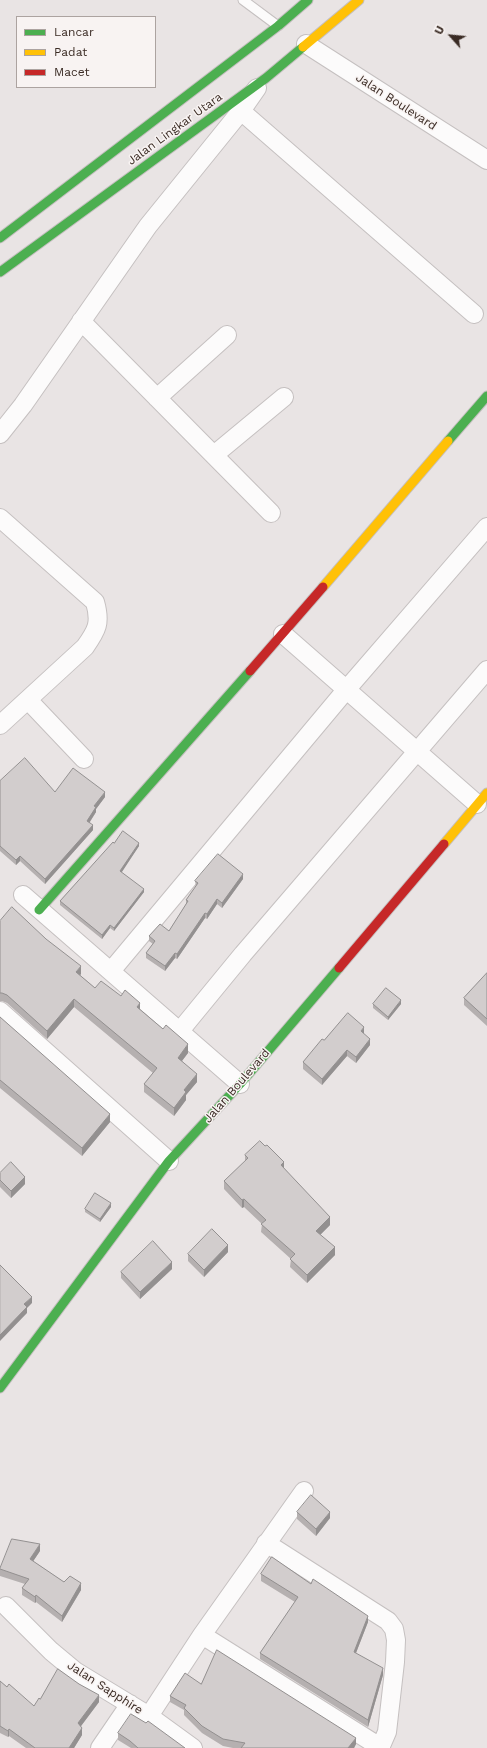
<!DOCTYPE html>
<html>
<head>
<meta charset="utf-8">
<style>
	body { margin:0 }
	#map { position:relative; width:487px; height:1748px; overflow:hidden; background:#e9e4e4; font-family:"Work Sans",sans-serif }
	canvas { display:block }
	.legend { position:absolute; left:16px; top:16px; width:140px; height:72px; box-sizing:border-box; background:#f8f3f2; border:1px solid #aca3a0; margin:0; padding:5px 7px; list-style:none; font-size:12px; color:#3a2b24 }
	.legend li { display:flex; align-items:center; gap:8px; height:20px }
	.legend b { width:20px; border:1px solid #aca3a0 }
	.north { position:absolute; left:431px; top:16px; width:40px; height:40px; -webkit-text-stroke:3px #f8f3f2; paint-order:stroke; rotate:297deg; font-size:11px; font-weight:700; line-height:16px; text-align:center; color:#3a2b24 }
	.north::after { content:''; display:block; margin:auto; width:14px; height:18px; background:#3a2b24; clip-path:polygon(50% 0,100% 100%,50% 72%,0 100%) }
</style>
</head>
<body>
<div id="map">
<canvas width="487" height="1748"></canvas>
<ul class="legend">
<li><b style="height:5px;background:#4caf50"></b>Lancar</li>
<li><b style="height:5px;background:#ffc107"></b>Padat</li>
<li><b style="height:5px;background:#c62828"></b>Macet</li>
</ul>
<div class="north">U</div>
</div>
<script>
const ctx = document.querySelector('canvas').getContext('2d');
ctx.lineJoin = 'round';
function strokePath(path, color, width, dash) {
  ctx.strokeStyle = color;
  ctx.lineWidth = width;
  ctx.lineCap = dash ? 'butt' : 'round';
  ctx.setLineDash(dash || []);
  ctx.stroke(path);
}
function fill(path, color) {
  ctx.fillStyle = color;
  ctx.fill(path, 'evenodd');
}
function write(font, color, halo, rows, align = 'center') {
  ctx.font = font + ' "Work Sans",sans-serif';
  ctx.lineWidth = 3;
  ctx.setLineDash([]);
  ctx.textBaseline = 'middle';
  ctx.strokeStyle = halo;
  ctx.fillStyle = color;
  for (const [text, x, y, turn = 0] of rows) {
    ctx.save();
    ctx.translate(x, y);
    ctx.rotate((+turn || 0) * Math.PI / 180);
    ctx.textAlign = isNaN(turn) ? turn : align;
    if (halo) ctx.strokeText(text, 0, 0);
    ctx.fillText(text, 0, 0);
    ctx.restore();
  }
}
const lane = new Path2D(`
	M243,0l35,26`);
const street = new Path2D(`
	M306,44l181,116
	M241,111l233,203
	M81,321l190,192
	M157,398l70,-63
	M0,434l23,-29 125,-179 93,-115 16,-23
	M214,455l70,-58
	M0,518l95,84c6,21 2,28 -10,45l-85,78
	M283,634l194,170
	M28,700l56,59
	M23,895l217,189
	M111,971l235,-281 141,-163
	M0,1011l169,150
	M179,1032l64,-78 244,-284
	M266,1543l122,78 6,8 2,11 -1,22 -8,70 -7,16
	M6,1606l45,45 24,20 74,45 44,32
	M202,1635l178,112
	M149,1716l53,-81 102,-144
	M100,1748l30,-44`);
const fast = new Path2D(`
	M0,238l278,-212 30,-26
	M0,272l266,-194 37,-31
	M448,441l39,-45
	M39,910l211,-239
	M0,1388l169,-227 71,-77 99,-116`);
const slow = new Path2D(`
	M303,47l56,-47
	M323,587l125,-146
	M444,844l43,-51`);
const jam = new Path2D(`
	M250,671l73,-84
	M339,968l105,-124`);
strokePath(lane, '#c5c0c0', 11);
strokePath(street, '#c5c0c0', 20);
strokePath(fast, '#c4bfbf', 11);
strokePath(slow, '#c4bfbf', 11);
strokePath(jam, '#c4bfbf', 11);
strokePath(lane, '#fcfbfb', 9);
strokePath(street, '#fcfbfb', 18);
strokePath(fast, '#4caf50', 9);
strokePath(slow, '#ffc107', 9);
strokePath(jam, '#c62828', 9);
fill(new Path2D(`
	M0,781l55,11 50,5 -9,12v3l-6,10 3,8 -48,54 -25,-23 -4,4 -16,-14z
	M114,843l25,3 -18,26 23,20 -30,39 -4,-3 -8,11 -42,-34v-4z
	M243,879l-21,29 -5,-4 -10,15 -2,-1 -28,41 -2,-1 -10,13 -19,-13v-5l7,-9 -4,-3v-5l20,-5 17,-27v-4l10,-14 -1,-5z
	M0,921l81,53 -1,1 15,13 26,8 19,14 48,43 -6,8 15,21 -11,13v5l-12,16 -30,-24v-8l9,-11 -79,-66 -27,32 -40,-36 -5,-2h-2z
	M487,973v53l-23,-21v-7z
	M373,1004h28l-13,16 -15,-12z
	M0,1017l110,105 -28,34 -82,-68z
	M364,1033v1l6,11 -14,18 -9,-7 -25,29 -19,-16v-7l21,-22z
	M245,1155l39,13 46,57 -10,10 15,20 -28,28 -17,-16 1,-8 -30,-27 1,-8 -18,-17 -2,1 -18,-19v-8l21,-19z
	M0,1173l25,11 -14,14 -11,-11z
	M111,1207l-11,15 -15,-10v-3z
	M228,1252l-24,25 -16,-16v-7z
	M172,1269l-32,30 -19,-21v-6z
	M297,1512l33,6 -14,18 -19,-17z
	M40,1551l-7,10 31,21 17,8 -19,32 -26,-20 -1,1 -13,-8v-7l3,-4 -25,-8v-8z
	M261,1574l107,48 -12,31 27,22 -15,52 -108,-68v-6l35,-51 -34,-21z
	M0,1681l7,6 27,19 6,-7 59,3 -18,24 1,9 -8,13h-48l-17,-12 -1,1 -8,-4z
	M201,1684l155,60 -2,4h-121l-10,-2 -21,-13 -18,-18v-5l-14,-8v-6z
	M118,1733l67,15h-54l-13,-8z`), '#b5b0b0');
fill(new Path2D(`
	M105,792v5l-9,12v3l-9,14v-5l7,-15z
	M93,825v5l-48,54v-5z
	M139,843v3l-19,29v-4z
	M20,856v5l-4,4v-5z
	M243,874v5l-21,29v-5z
	M144,889v3l-30,39v-3z
	M217,899v5l-10,15v-5z
	M205,913v5l-28,41v-5z
	M110,925v3l-8,11v-4z
	M175,953v5l-10,13v-5z
	M81,966v8l-5,6v-8z
	M74,999v8l-27,32v-8z
	M401,1000v4l-13,16v-3z
	M140,1003v8l-3,-4z
	M364,1027v6l-3,4v-6z
	M370,1039v6l-14,18v-6z
	M188,1044v9l-10,13v-8z
	M347,1050v6l-25,29v-6z
	M197,1074v8l-11,13v5l-12,16v-8l10,-18z
	M110,1114v8l-28,34v-8z
	M284,1162v8l-3,-5z
	M25,1177v7l-14,14v-7z
	M244,1199v8l-2,1v-8z
	M111,1203v4l-11,15v-3z
	M330,1217v8l-14,14v-8z
	M228,1245v7l-24,25v-7z
	M335,1247v8l-28,28v-8z
	M172,1262v7l-32,30v-7z
	M32,1297v6l-5,5v5l-27,28v-6l24,-31z
	M330,1512v6l-14,18v-7z
	M40,1544v7l-10,15v-7z
	M81,1583v7l-19,32v-6z
	M36,1595v7l-1,1v-6z
	M368,1616v6l-14,36v-6z
	M383,1668v7l-15,52v-7z
	M99,1695v7l-21,28v-7z
	M82,1728v7l-8,13h-5z
	M9,1729v7l-1,1v-6z
	M356,1738v6l-2,4h-6z`), '#939090');
const building = new Path2D(`
	M25,758l30,34 18,-24 32,24 -11,14 2,1 -9,14 6,4 -48,54 -25,-23 -4,4 -16,-14v-65z
	M123,831l16,12 -19,28 24,18 -30,39 -4,-3 -8,10 -42,-34 53,-59 1,1z
	M218,854l25,20 -21,29 -5,-4 -10,15 -2,-1 -28,41 -2,-1 -10,13 -19,-13 9,-12 -6,-5 11,-12 9,7 19,-30 -2,-1 12,-17 -3,-2z
	M12,907l34,32 35,27 -5,6 19,16 6,-7 20,15 4,-6 15,13 -3,4 26,22 3,-4 22,19 -10,14 19,16 -13,16 2,2 -12,16 -30,-24 13,-16 -83,-69 -27,32 -40,-36 -5,-2h-2v-72z
	M487,973v46l-23,-21z
	M386,988l15,12 -13,17 -15,-13z
	M348,1013l16,14 -3,4 9,8 -14,18 -9,-7 -25,29 -19,-17 19,-23 2,1z
	M0,1017l110,97 -28,34 -82,-68z
	M260,1141l5,5 2,-1 17,17 -3,3 49,52 -14,14 19,16 -28,28 -17,-16 5,-5 -34,-30 5,-4 -22,-21 -2,1 -18,-19 24,-23 -3,-3z
	M11,1162l14,15 -14,14 -11,-11v-7z
	M95,1193l16,10 -11,16 -15,-10z
	M212,1229l16,16 -24,25 -16,-16z
	M153,1241l19,21 -32,30 -19,-20z
	M0,1265l32,32 -8,7 3,3 -27,28z
	M311,1495l19,17 -14,17 -19,-17z
	M12,1539l28,5 -10,15 34,23 6,-6 11,7 -19,33 -26,-21 -1,2 -13,-9 7,-9 -29,-10z
	M272,1557l39,27 2,-5 55,37 -14,36 29,16 -15,52 -108,-67 38,-56 -37,-23z
	M217,1650l139,88 -8,10h-107l4,-5 -22,-4 -21,-13 -18,-18 2,-3 -16,-9 15,-23 16,11z
	M58,1669l21,15 20,11 -21,28 4,5 -13,20h-34l-26,-19 -1,2 -8,-5v-45l7,6 2,-3 25,22 5,-8 1,1z
	M131,1714l15,9 2,-2 37,27h-47l-8,-7 -12,-8z`);
fill(building, '#d2cdcd');
strokePath(building, '#939090', 1);
write('12px', '#3a2b24', '#f8f3f2', [
	["Jalan Boulevard",396,102,33],
	["Jalan Lingkar Utara",175,129,-36],
	["Jalan Boulevard",237,1086,-49],
	["Jalan Sapphire",105,1688,33]
]);
</script>
</body>
</html>
